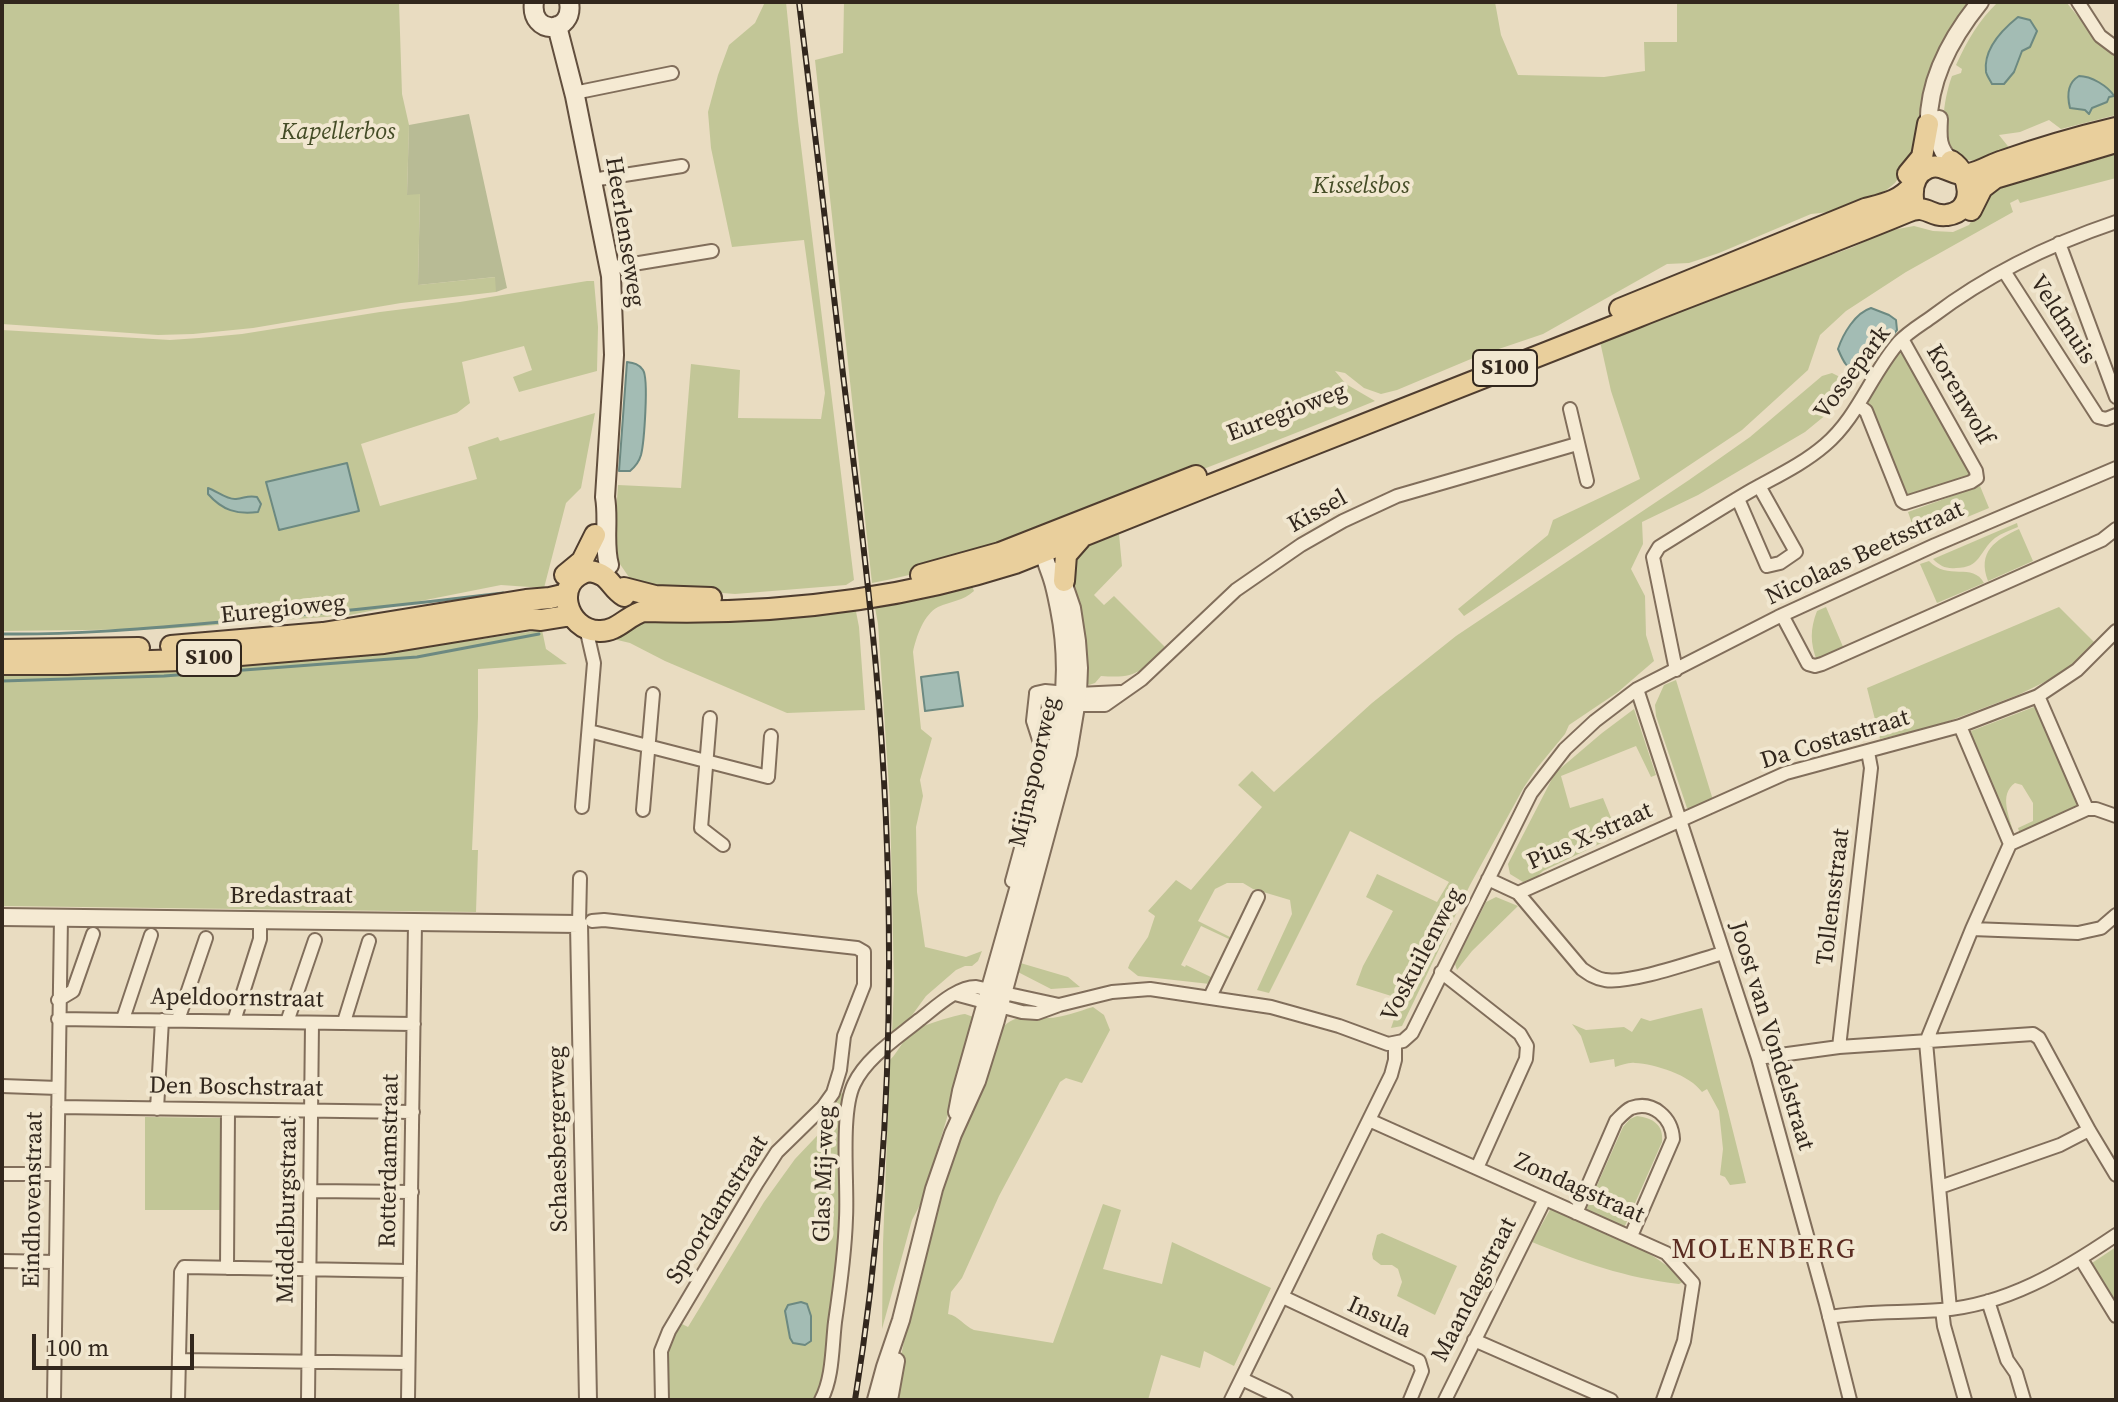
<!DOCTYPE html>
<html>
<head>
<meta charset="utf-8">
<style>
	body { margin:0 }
	#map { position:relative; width:2118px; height:1402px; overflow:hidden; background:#e9dcc1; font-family:"Source Serif 4",serif }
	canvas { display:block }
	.frame { position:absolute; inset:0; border:4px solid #32271d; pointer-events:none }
	.scale { position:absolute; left:32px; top:1334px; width:162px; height:36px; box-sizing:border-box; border:4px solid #32271d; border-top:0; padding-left:10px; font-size:24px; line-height:28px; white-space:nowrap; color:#32271d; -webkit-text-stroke:6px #f1e7d0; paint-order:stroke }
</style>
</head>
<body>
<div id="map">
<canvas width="2118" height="1402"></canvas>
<div class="frame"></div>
<div class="scale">100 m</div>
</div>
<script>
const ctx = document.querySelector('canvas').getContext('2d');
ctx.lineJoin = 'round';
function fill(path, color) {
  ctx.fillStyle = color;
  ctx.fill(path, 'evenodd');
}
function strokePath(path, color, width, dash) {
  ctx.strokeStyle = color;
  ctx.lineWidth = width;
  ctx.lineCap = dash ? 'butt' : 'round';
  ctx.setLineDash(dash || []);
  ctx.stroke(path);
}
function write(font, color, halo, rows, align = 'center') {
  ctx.font = font + ' "Source Serif 4",serif';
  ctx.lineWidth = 8;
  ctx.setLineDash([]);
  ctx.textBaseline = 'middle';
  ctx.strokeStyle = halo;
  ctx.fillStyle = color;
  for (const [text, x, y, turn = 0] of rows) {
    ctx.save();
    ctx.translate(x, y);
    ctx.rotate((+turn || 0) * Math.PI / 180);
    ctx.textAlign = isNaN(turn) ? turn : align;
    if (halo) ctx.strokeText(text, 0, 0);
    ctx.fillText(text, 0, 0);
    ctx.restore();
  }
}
fill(new Path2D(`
	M2,2h397l3,92 7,31 -2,69 13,-1 -2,92 78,-8v15l-95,11 -148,25 -60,6 -35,1 -156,-11z
	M765,2h21l12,119 56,459 -8,5 -111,9 -73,-6 -29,-5 -20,-29 5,-69 63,3 10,-124 49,6 -2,48 83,1 4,-26 -21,-153 -72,7 -21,-99 -3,-36 10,-37 11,-30 26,-22z
	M844,2h651l6,33 17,40 86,2 41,-6 -1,-29h33v-40h299l-19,26 -37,117 -25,38 -11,9 -37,18 -36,4 -92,39 -30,10 -22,1 -124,70 -65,22 -81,34 -16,4 -17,-6 -19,-15 -10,-2 11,13 29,17c-77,32 -155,61 -232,92 -88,35 -177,72 -271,90l-57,-523 28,-7z
	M1998,2h68l29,35 21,17v61l-55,14 -12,-9 -29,12 -21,3 12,15 -35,11 -17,-2c-3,-3 -7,-6 -9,-10 -12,-18 -5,-54 2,-73l9,-3 1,-4 -6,-4c11,-24 23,-45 42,-63zM2084,76l20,10 9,11h-4l-2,5 -15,6 -4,6 -3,-4 -15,-2z
	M2116,150v28l-96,25 -2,-4 -8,4 3,9 -107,60 -60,39 -26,24 -12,35 -66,60 -278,186 -6,-7 90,-74 5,-15 87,-41 -29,-88 -12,-54 114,-46 52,-12 86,-31 36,-17 27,-5 19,5 20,1 16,-7 13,-23 13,-15z
	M587,281h7l4,46 -1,44 -78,21 -6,-15 19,-7 -8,-24 -62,16 8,41 -13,10 -96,31 19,62 97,-27 -9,-32 30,-10 2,4 95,-28 -14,75 -15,15 -22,85 -43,-3 -151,30 -186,14 -162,2v-301l168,10 29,-2 43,-4 138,-22 80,-10zM346,463l13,48 -93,-29z
	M1900,353l5,2 65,110 1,12 -58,23 -11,-5 -35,-95 27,-45z
	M1832,373l22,11 -21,25 -28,23 -107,63 -56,27 1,22 -12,25 14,27 1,39 8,26 -36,31 -49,33 -4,9 -28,34 -13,19 -54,98 -68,141 -11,2 10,-29 -45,-14 7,-19 30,-55 -27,-14 11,-23 60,28 12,-20 -99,-51 -81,162 -12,-3 35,-76 -2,-14 -37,-11 -10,-6h-16l-12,6 -17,32 34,17 -1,2 -30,-14 -20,39 4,2 1,-2 27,13 -3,6 -72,-8 -10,-8 2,-5 18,-26 7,-21 -7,-5 28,-31 15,10 71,-83 -24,-22 14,-14 22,21 98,-89 84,-67 233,-156 61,-43 72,-61z
	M1980,486l9,22 -72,30 -9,-26z
	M2017,523l1,4c-7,3 -16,6 -23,11 -16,13 -14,30 -39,30 -10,1 -16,-2 -23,-9z
	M2019,529l14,32 -45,20c-11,-29 7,-41 31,-52z
	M1119,534l3,32 -28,29 10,10 10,-9 52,52c-26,23 -28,31 -65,28l-6,7 -6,2 -3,-4 -1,-12 2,-12 -4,-36 -13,-51 7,-20z
	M1929,561c18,20 44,1 55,22l-47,20 -17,-39z
	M972,586l2,5c-11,10 -23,10 -36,16 -14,7 -22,30 -25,45l8,77 11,9 -12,42 3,16 -7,31 1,65 8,55 41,10 16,-6 -4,10 -6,5h-7l-9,4 -30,26 -16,22 -18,18 2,-54 -4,-180 -12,-178 -4,-22z
	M854,601l5,26 6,83 -78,3 -122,-52 -35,-18 -21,-5 25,-18z
	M1826,607l18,42 -27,12c-7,-18 -7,-32 0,-50z
	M2059,607l36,36 -28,28 -49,24 -85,32 -53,12 -13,-51z
	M542,630l4,19 21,15 -89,5v48l-6,133h6l-2,62 -474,-6v-230l174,-5 188,-15z
	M1676,680l37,120 -23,8h-3l-3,-9 -28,-83 -1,-11 9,-20z
	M2034,707l6,4 39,93 -2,7 -57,23 -2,-6 15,-7v-18l-11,-18 -7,-2c-17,12 -5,34 -1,52h-3l-41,-96 3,-1 -2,-7z
	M1634,709l22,66 -5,2 -15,-31 -75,30 9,32 33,-10 15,37 -75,36 -12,11h-8l-13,-8 -2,-10 47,-91 47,-40z
	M1496,897l22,9 -46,45 -15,19 -2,-6 31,-62z
	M1017,962l51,15 12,10 -29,2 -35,-18z
	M1093,1007l11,8 6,15 -28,53 -16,-5 -6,4 -61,114 -37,82 -11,14 -3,22c11,2 16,12 26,16l79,13 50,-139 18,6 -18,59 59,15 10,-42 99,46 -37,78 -30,-15 -4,17 -39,-13 -13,45h-256l26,-127 33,-117 18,-36 35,-94c14,-13 27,-8 44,-8 14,0 31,-7 45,-11z
	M1702,1008l44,175 -16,2 -5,-8 -5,-2 3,-26 -4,-38 -12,-22 -5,3c-12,-17 -47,-28 -67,-29 -6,-1 -13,2 -20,4l-1,-8 -24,4 -9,-27 -9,-12 14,6 38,-3 8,5 9,-14 9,3z
	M965,1014l11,4v3l-54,180 -10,19 -30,109 1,-85 7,-184c9,-9 14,-23 25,-30 9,-5 40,-15 50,-16z
	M846,1092l-4,127 -17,150 -6,26 -5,5h-146l1,-59 6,-7 -1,-2 6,-9 8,4 76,-125 31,-43 37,-39 -5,-6 13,-20z
	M1637,1116c16,2 27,9 25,26l-38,86 -38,-18 37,-83 7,-8z
	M145,1117l78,1 -3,92h-75z
	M1551,1208c36,17 111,43 132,74l-4,2c-53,-6 -98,-22 -147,-42z
	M1382,1233l75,33 -22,49 -38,-19 5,-14 -4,-13 -6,-4h-11l-8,-6 -1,-5 5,-19z
	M2116,1247v60l-27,-42z`), '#c2c697');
fill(new Path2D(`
	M469,114l38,174 -11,4 -1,-15 -77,8 2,-91 -13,1 2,-70z`), '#b8bb95');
const water = new Path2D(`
	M2018,17l12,3 7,11 -7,16 -8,4 -8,21 -10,12h-12c-2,-4 -5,-8 -6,-12 -3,-23 17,-43 32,-55z
	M2079,76c12,0 29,10 35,20l-5,1 -2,5 -15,6 -3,6 -4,-4 -15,-2c-3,-12 -3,-25 9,-32z
	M1871,308l18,7 7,5 1,10 -34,41 -3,3c-13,-4 -17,-13 -22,-25 5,-15 17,-36 33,-41z
	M627,362c7,1 12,2 16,8 6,9 1,73 -2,85 -2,7 -5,11 -11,16h-11z
	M347,463l12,48 -80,19 -13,-48z
	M208,488c9,3 19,12 28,11 9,-1 12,-4 21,-2l4,7 -3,8c-21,3 -36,-2 -50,-18z
	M958,672l5,34 -38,5 -4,-34z
	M801,1302l6,2 4,12v25l-6,4 -12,-2 -3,-5 -5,-27 3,-6z`);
fill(water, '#a3bcb4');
strokePath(water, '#6c8981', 2);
strokePath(new Path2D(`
	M2,634c69,1 139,-5 208,-11 98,-8 195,-18 293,-30
	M2,681l162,-5 253,-19 122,-23`), '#6c8981', 3);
const minor = new Path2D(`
	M2078,2l22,34 16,12
	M574,93l98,-20
	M592,180l90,-14
	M2059,243l57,154
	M609,268l103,-17
	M2004,271l94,146 8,2 10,-4
	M1859,406l7,5 36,90 3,2 66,-21 6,-4 -1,-7 -74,-132
	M1570,409l17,72
	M1738,499l29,67 13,-3 16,-11 -37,-66
	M1782,615l26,49 7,2 7,-2 280,-124 14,-11
	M1676,670l-23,-113 6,-10c31,-19 62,-39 93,-57 25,-14 51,-26 73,-45 33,-28 46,-71 74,-103 9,-10 23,-18 34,-26 54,-41 118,-72 183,-94
	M1637,689l121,369 68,246 24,96
	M1036,693l9,-2 33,3 42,-2
	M1036,694l7,4 34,7h28l37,-26 94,-89 65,-45 42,-24 54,-25 180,-52
	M2038,696l39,-26 39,-39
	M710,718l-9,110 22,17
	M1960,726l50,118
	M589,731l179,46 3,-41
	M582,807l12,-144 -8,-35
	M2087,809h9l20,7
	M643,810l10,-116
	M1488,879l30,14 64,76c7,5 14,10 23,11 26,4 90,-19 118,-27
	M1012,881l32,-117 -1,-12 -10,-31 3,-27
	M1518,893l268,-120 174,-47 78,-30 49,113 -77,35
	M592,921l12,-1 253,28 7,4v33l-20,51 -4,34 -7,23 -10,14 -46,45 -20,31 -88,148 -8,20 1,49
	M579,924l1,-46
	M1972,929l106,4 23,-5 15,-13
	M1441,972l79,62 7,12 -1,13 -49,109
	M955,994l67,18 15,1 22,-8 53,-13 38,-3 121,18 68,19 49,18 15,-3 9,-8 119,-240 34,-44 30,-28 42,-32 141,-72 157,-72 181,-77
	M1210,997l48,-100
	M58,1000l15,-9 20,-57
	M58,1019l356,5
	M123,1019l28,-84
	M178,1020l28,-82
	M234,1021l26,-82v-19
	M287,1022l28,-82
	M344,1022l25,-81
	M1839,1047l32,-279 -3,-16
	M1758,1058l81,-11 194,-13 6,4 50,92 27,45
	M2,1086l56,2
	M58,1107l355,5
	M157,1109l5,-89
	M1369,1120l297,133 27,30 -9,58 -21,59
	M2,1174h55
	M1940,1187l120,-42 29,-15
	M311,1191l101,1
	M1576,1213l40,-92c5,-5 9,-10 15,-13 22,-8 41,10 42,31l-42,97
	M2081,1259l35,57
	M2,1261l54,1
	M227,1268l1,-157
	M1283,1297l136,64 3,10 -12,29
	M1988,1301l19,59 9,13 8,27
	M1950,1309l-24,-267 46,-113 38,-85
	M1942,1310l2,16 21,74
	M1829,1317c37,-6 75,-4 112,-7 65,-5 122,-39 175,-75
	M1474,1340l137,60
	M180,1360l228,3
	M1242,1379l44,21
	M54,1400l7,-483
	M178,1400l3,-128 3,-5 226,4
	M308,1400l4,-377
	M408,1400l7,-477
	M821,1400c12,-22 11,-53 14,-78 5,-34 10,-69 11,-104 2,-34 -6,-105 8,-134 12,-26 43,-46 65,-64 16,-12 37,-33 57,-33l83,18
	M1231,1400l160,-325 4,-15v-16
	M1445,1400l100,-201`);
const tertiary = new Path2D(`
	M1939,119c-1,17 -2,30 12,42
	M1929,135c-4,-50 21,-96 51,-133
	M2,917l577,7 9,476
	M957,1112l4,-21 91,-322c13,-53 18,-106 7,-160 -2,-10 -4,-21 -7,-30 -4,-13 -10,-23 -8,-36
	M876,1400l9,-33 16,-47 33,-131 19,-55 24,-53 19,-61 72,-266 10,-60 1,-26 -2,-27 -5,-33 -13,-38
	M889,1400l7,-39`);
const secondary = new Path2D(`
	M534,2c-5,34 41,33 35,0
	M557,26l18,70 36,180 3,79 -9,142c4,23 -2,47 4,68`);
const primary = new Path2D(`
	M1908,174l14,-17 6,-33
	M1913,199c-1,-12 2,-26 15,-31 15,-6 25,9 41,6 12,-2 23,-10 34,-13 37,-13 75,-24 113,-33
	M1971,210l11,-22 13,-10 121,-36
	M1620,309l245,-100c19,-5 36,-8 48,-24
	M565,575l17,-14 13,-26
	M921,575l79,-22 196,-77
	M1064,581l2,-26 14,-16
	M624,588l31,8 56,2
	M624,596c-15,-9 -13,-22 -35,-25 -37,9 -23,60 10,60 19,1 29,-17 46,-20 124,4 251,-10 370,-48 207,-83 415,-165 622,-246 90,-36 181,-68 270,-105 21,-9 23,6 40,3 30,-4 24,-41 4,-54
	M171,646l152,-13 203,-33 24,-2 17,-4
	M2,650l137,-2
	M2,664h65l113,-4 204,-17 147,-24 10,1 31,-5`);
strokePath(minor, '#816e5b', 16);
strokePath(tertiary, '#816e5b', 20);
strokePath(secondary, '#624f3e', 22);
strokePath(primary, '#4f3d2f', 24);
strokePath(minor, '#f5ead3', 12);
strokePath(tertiary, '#f5ead3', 16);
strokePath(secondary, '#f5ead3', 18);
strokePath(primary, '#e9cf9c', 20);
const rail = new Path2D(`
	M799,2c15,121 29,243 43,364 12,101 25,201 34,302 21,242 18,492 -21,732`);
strokePath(rail, '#32271d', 6);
strokePath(rail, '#f1e7d0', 3, [9]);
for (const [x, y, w] of [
	[1505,368,64],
	[209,658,64]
]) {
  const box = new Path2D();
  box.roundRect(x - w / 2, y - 18, w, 36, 6);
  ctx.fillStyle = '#f1e7d0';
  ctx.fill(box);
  strokePath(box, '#32271d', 2);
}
write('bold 22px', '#32271d', null, [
	["S100",1505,368],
	["S100",209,658]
]);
write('italic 24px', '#444c26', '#f1e7d0', [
	["Kapellerbos",338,133],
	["Kisselsbos",1361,187]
]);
write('24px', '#32271d', '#f1e7d0', [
	["Heerlenseweg",624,232,81],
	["Veldmuis",2062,320,57],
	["Vossepark",1853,373,-53],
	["Korenwolf",1959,395,60],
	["Euregioweg",1287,413,-21],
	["Kissel",1318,512,-29],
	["Nicolaas Beetsstraat",1865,554,-25],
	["Euregioweg",283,610,-6],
	["Da Costastraat",1835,740,-17],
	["Mijnspoorweg",1035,772,-77],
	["Pius X-straat",1590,837,-24],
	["Bredastraat",291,897],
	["Tollensstraat",1834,897,-83],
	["Voskuilenweg",1423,955,-62],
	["Apeldoornstraat",237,999,1],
	["Joost van Vondelstraat",1771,1036,73],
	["Den Boschstraat",236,1088,1],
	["Schaesbergerweg",559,1139,-91],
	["Rotterdamstraat",390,1161,-89],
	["Glas Mij-weg",825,1174,-88],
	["Zondagstraat",1579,1189,24],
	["Eindhovenstraat",34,1200,-89],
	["Spoordamstraat",718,1210,-58],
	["Middelburgstraat",288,1211,-89],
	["Maandagstraat",1475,1290,-63],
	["Insula",1379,1318,25]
]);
ctx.letterSpacing = '2px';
write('28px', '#5a2b21', '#f1e7d0', [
	["MOLENBERG",1764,1251]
]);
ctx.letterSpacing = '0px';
</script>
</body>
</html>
